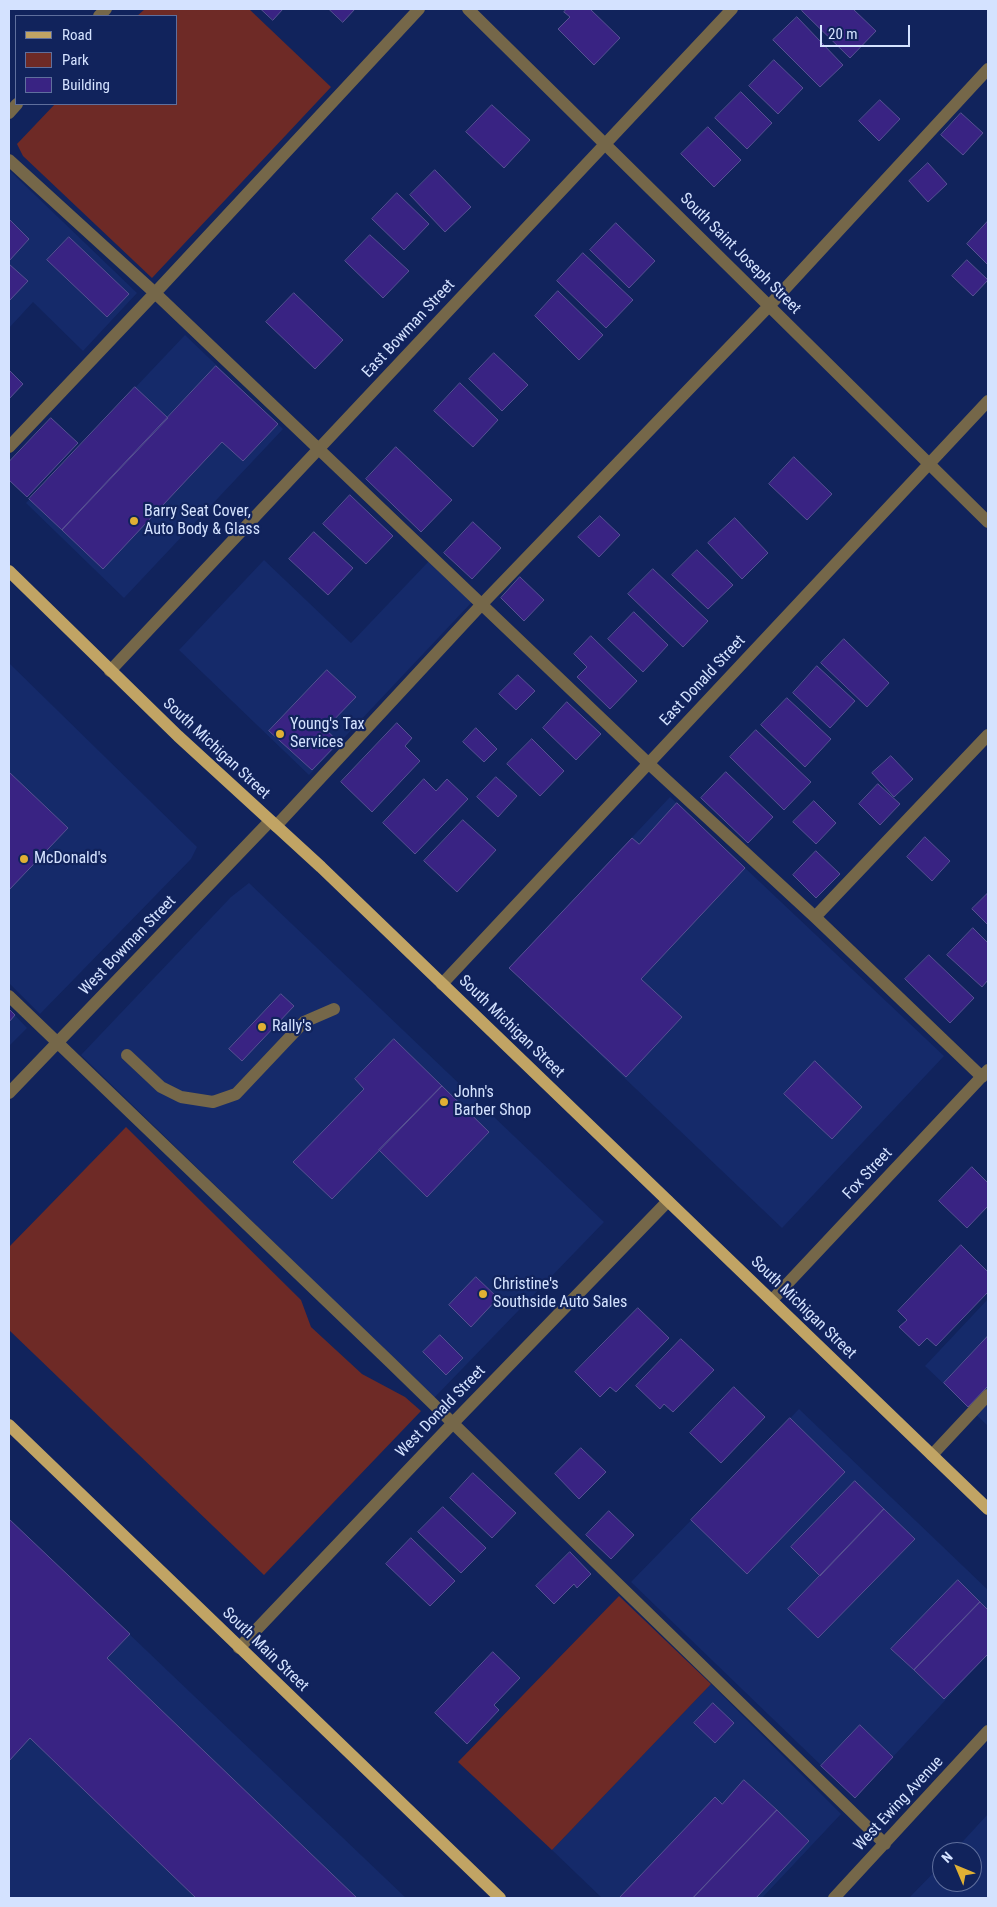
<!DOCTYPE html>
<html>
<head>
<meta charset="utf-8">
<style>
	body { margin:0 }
	#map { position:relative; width:997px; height:1907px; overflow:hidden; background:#11235c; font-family:"Roboto Condensed",sans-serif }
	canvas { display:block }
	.frame { position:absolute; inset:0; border:10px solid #d4e2ff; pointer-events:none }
	.legend { position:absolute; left:15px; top:15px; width:162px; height:90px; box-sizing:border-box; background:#11235c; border:1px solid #5f6f9d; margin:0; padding:6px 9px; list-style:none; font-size:15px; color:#d4e2ff }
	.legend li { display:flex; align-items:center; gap:10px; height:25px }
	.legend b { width:25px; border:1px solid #5f6f9d }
	.north { position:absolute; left:932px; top:1842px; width:50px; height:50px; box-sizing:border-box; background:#11235c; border:1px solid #5f6f9d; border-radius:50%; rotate:315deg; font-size:14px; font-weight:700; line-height:20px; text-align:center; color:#d4e2ff }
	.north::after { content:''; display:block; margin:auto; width:18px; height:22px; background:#e0b034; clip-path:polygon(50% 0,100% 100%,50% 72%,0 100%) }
	.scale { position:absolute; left:820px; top:25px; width:90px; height:22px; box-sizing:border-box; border:2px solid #d4e2ff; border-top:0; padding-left:6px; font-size:15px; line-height:18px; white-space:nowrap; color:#d4e2ff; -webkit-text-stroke:4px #11235c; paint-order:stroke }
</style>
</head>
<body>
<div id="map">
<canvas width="997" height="1907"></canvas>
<div class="frame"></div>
<ul class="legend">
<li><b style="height:6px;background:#c1a464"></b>Road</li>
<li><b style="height:14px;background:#6e2a26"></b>Park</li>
<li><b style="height:14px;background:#392383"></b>Building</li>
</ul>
<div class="north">N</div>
<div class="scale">20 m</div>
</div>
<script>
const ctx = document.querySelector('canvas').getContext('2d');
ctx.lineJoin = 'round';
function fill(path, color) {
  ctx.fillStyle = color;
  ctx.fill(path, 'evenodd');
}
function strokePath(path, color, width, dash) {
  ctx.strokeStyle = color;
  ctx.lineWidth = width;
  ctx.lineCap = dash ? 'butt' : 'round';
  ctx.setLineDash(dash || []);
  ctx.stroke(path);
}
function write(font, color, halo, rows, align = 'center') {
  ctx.font = font + ' "Roboto Condensed",sans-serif';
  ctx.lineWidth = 4.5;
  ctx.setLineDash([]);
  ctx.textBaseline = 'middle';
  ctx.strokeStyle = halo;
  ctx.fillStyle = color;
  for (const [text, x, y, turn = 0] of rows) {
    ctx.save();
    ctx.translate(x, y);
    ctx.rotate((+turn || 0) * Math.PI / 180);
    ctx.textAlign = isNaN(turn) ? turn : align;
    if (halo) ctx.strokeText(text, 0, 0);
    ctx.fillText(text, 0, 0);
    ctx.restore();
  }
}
fill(new Path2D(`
	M9,170l128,123 -54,58 -50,-49 -24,26z
	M185,335l98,94 -159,169 -98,-95z
	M264,560l87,83 78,-82 43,41 -163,173 -130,-125z
	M9,663l188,184 -6,12 -151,155 -31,-31z
	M670,797l274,259 -162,172 -273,-260z
	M249,883l355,339 -170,176 -353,-343 150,-158z
	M9,1009l18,19 -18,18z
	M988,1299v127l-63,-60z
	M799,1409l189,181v64l-133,144 -224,-216z
	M9,1519l162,155 235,224h-397z
	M711,1684l130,130 -79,84h-160l-50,-48z
	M988,1814v84h-79l33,-34v18h30v-30h-19z`), '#152a6a');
fill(new Path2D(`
	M145,9h104l82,78 -179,191 -129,-122 -6,-12 38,-40h121v-88h-39z
	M126,1127l175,173 10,27 51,47 43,23 16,14 -157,164 -255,-245v-83z
	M619,1596l92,88 -159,166 -94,-88z`), '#6e2a26');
const building = new Path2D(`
	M261,9h22l-10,11z
	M329,9h26l-12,13z
	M567,9h23l30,29 -26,27 -36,-36 12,-12 -6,-5z
	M803,9h50l23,22 -26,27 -48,-47z
	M797,17l46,48 -23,22 -47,-47z
	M774,60l29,28 -25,26 -29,-28z
	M741,92l31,31 -25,26 -32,-31z
	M880,100l20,19 -21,22 -20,-20z
	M492,105l38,35 -26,28 -38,-36z
	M961,113l22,20 -20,22 -22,-20z
	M708,127l33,33 -27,27 -33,-33z
	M928,163l19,21 -19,18 -19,-21z
	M435,170l36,37 -26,25 -35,-37z
	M397,193l32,31 -25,26 -32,-31z
	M9,219l20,20 -20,22z
	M988,221v44l-21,-21z
	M616,223l39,38 -26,27 -39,-38z
	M370,235l39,36 -26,27 -38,-37z
	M69,237l60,57 -22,23 -60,-57z
	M583,253l50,47 -27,28 -49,-47z
	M967,260l21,20 -15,16 -21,-20z
	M9,264l19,17 -19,20z
	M558,291l45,44 -24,25 -44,-44z
	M294,293l49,47 -28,29 -49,-47z
	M494,353l34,32 -26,26 -33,-32z
	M216,366l62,58 -35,37 -21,-19 -119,127 -41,-39z
	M9,370l14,14 -14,15z
	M460,383l38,37 -25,27 -39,-36z
	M135,387l33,31 -106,112 -33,-31z
	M51,418l27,25 -51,54 -18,-17v-18z
	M396,447l56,53 -31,32 -55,-53z
	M794,457l38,37 -25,26 -38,-36z
	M350,495l43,41 -27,28 -43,-40z
	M600,516l20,19 -21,22 -21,-20z
	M735,518l33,35 -26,26 -34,-36z
	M473,522l28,26 -29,31 -28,-26z
	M314,532l39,36 -25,27 -39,-36z
	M697,550l36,35 -25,24 -36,-34z
	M653,569l55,52 -25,26 -55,-53z
	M520,577l24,23 -20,21 -23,-23z
	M634,612l34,33 -25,27 -35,-33z
	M591,636l46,45 -27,28 -33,-32 10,-10 -13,-13z
	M844,639l45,44 -22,24 -46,-44z
	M817,666l38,35 -25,27 -37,-35z
	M327,670l29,27 -31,32 14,13 -27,28 -43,-39z
	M518,675l17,16 -19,19 -17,-16z
	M787,698l44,41 -26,28 -44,-42z
	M567,702l34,32 -25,26 -33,-32z
	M397,723l15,15 -7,8 15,15 -48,51 -31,-30z
	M476,728l21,21 -13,13 -21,-20z
	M756,730l55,52 -27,28 -54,-53z
	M532,739l32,32 -24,25 -33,-32z
	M891,756l22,23 -19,18 -22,-24z
	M9,772l59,56 -59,62z
	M726,772l47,45 -25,26 -47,-45z
	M496,777l21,19 -19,21 -21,-20z
	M424,779l12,12 11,-12 21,20 -53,55 -32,-31z
	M878,784l22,20 -20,21 -21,-21z
	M814,801l22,22 -20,21 -23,-22z
	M677,803l68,65 -104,111 41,38 -56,60 -117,-109 123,-130 7,6z
	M463,820l33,30 -39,42 -33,-31z
	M925,837l25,24 -18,20 -25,-24z
	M816,851l24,23 -24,24 -23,-23z
	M988,893v32l-16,-16z
	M973,928l15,15v37l-6,7 -35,-32z
	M929,955l45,43 -24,25 -45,-44z
	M281,994l13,12 -52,55 -13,-12z
	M9,1009l6,6 -6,7z
	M394,1039l48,47 -110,113 -39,-37 71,-73 -9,-10z
	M815,1061l47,46 -30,32 -48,-45z
	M442,1086l47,46 -62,65 -48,-47z
	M972,1167l16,16v23l-21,22 -28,-27z
	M961,1245l27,27v20l-52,54 -9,-8 -8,8 -20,-19 8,-7 -9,-9z
	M476,1277l22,21 -27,29 -22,-22z
	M638,1308l31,30 -53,54 -6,-5 -10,10 -25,-25z
	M440,1335l23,23 -17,17 -23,-23z
	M988,1336v50l-20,21 -24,-24z
	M681,1339l33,31 -41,42 -9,-8 -4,5 -24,-23z
	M734,1387l31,30 -44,46 -31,-30z
	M790,1418l55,54 -98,102 -56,-54z
	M581,1448l25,24 -27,27 -24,-25z
	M473,1473l43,40 -24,25 -42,-40z
	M855,1481l29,28 -64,67 -29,-29z
	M443,1507l43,41 -25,25 -43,-41z
	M884,1509l31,30 -97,99 -30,-29z
	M609,1511l25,24 -23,24 -25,-24z
	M9,1519l121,115 -23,24 250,240h-161l-166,-160 -21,23z
	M411,1538l44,43 -25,25 -44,-42z
	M570,1552l21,22 -14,14 -3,-4 -20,20 -18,-18z
	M958,1580l22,22 -66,68 -23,-21z
	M980,1602l8,8v44l-44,45 -30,-29z
	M493,1652l27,26 -26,27 5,5 -32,34 -32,-31z
	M713,1703l21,20 -19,20 -21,-20z
	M860,1725l33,32 -38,41 -34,-32z
	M744,1780l33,30 -84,88h-74l96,-101 7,7z
	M777,1810l32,31 -53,57h-63z`);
fill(building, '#392383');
strokePath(building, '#575193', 1);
strokePath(new Path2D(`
	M468,9l520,513
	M99,16l7,-7
	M9,113l8,-9
	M9,160l146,133 493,470 167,154 167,160
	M9,447l146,-154 264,-284
	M110,671l622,-662
	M276,826l206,-222 287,-298 219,-237
	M815,917l173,-182
	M442,984l546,-583
	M9,996l381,366 495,482
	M127,1055l34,32 20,10 32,5 23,-8 68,-72 30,-13
	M9,1093l261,-272
	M772,1300l216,-230
	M932,1455l56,-60
	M239,1648l214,-225 215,-222
	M834,1898l154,-167`), '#756749', 12);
strokePath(new Path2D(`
	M9,571l169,165 143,131 667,642
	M9,1425l491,473`), '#c1a464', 12);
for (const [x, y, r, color] of [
	[134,521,5,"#e0b034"],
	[280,734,5,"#e0b034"],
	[24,859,5,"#e0b034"],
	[262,1027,5,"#e0b034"],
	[444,1102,5,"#e0b034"],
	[483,1294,5,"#e0b034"]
]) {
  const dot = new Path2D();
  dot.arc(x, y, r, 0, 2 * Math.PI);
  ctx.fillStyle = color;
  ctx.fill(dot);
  strokePath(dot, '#11235c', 2);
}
write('16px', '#d4e2ff', '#11235c', [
	["South Saint Joseph Street",740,254,45],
	["East Bowman Street",409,329,-47],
	["East Donald Street",703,681,-47],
	["South Michigan Street",216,749,43],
	["West Bowman Street",128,946,-46],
	["South Michigan Street",511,1027,44],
	["Fox Street",868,1174,-47],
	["South Michigan Street",803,1308,44],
	["West Donald Street",441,1412,-46],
	["South Main Street",265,1650,44],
	["West Ewing Avenue",899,1804,-47]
]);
write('16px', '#d4e2ff', '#11235c', [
	["Barry Seat Cover,",144,512],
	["Auto Body & Glass",144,530],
	["Young's Tax",290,725],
	["Services",290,743],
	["McDonald's",34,859],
	["Rally's",272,1027],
	["John's",454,1093],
	["Barber Shop",454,1111],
	["Christine's",493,1285],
	["Southside Auto Sales",493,1303]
], 'left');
</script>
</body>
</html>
